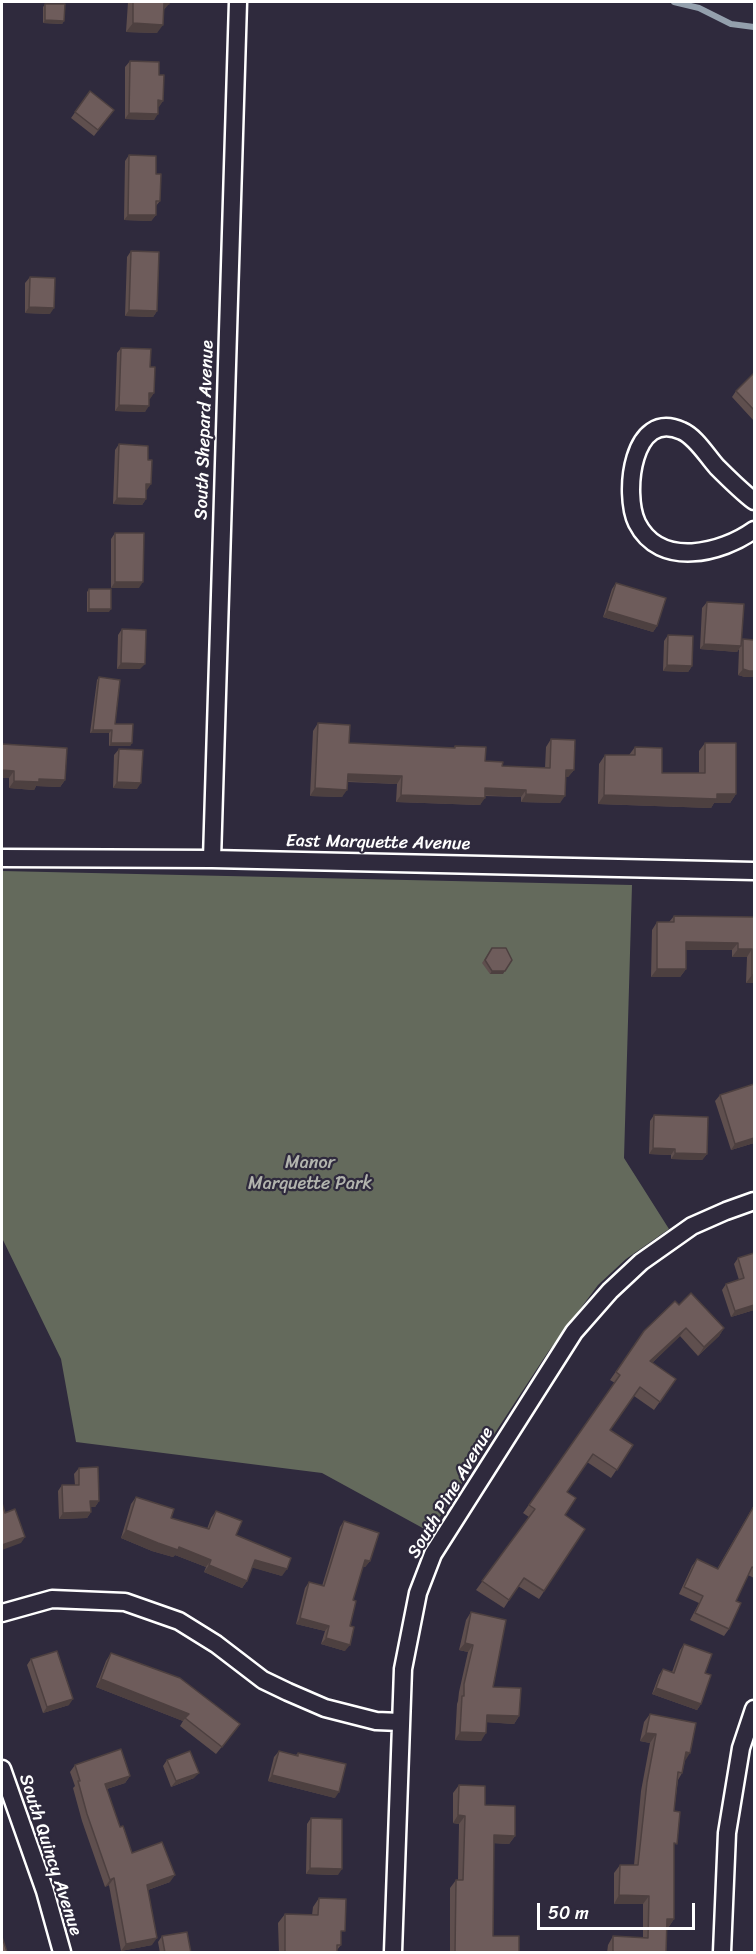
<!DOCTYPE html>
<html>
<head>
<meta charset="utf-8">
<style>
	body { margin:0 }
	#map { position:relative; width:756px; height:1954px; overflow:hidden; background:#2f2a3d; font-family:Sriracha,sans-serif }
	canvas { display:block }
	.frame { position:absolute; inset:0; border:3px solid #fff; pointer-events:none }
	.scale { position:absolute; left:537px; top:1903px; width:158px; height:27px; box-sizing:border-box; border:3px solid #fff; border-top:0; padding-left:8px; font-size:18px; line-height:21px; white-space:nowrap; color:#fff; -webkit-text-stroke:4px #2f2a3d; paint-order:stroke }
</style>
</head>
<body>
<div id="map">
<canvas width="756" height="1954"></canvas>
<div class="frame"></div>
<div class="scale">50 m</div>
</div>
<script>
const ctx = document.querySelector('canvas').getContext('2d');
ctx.lineJoin = 'round';
function fill(path, color) {
  ctx.fillStyle = color;
  ctx.fill(path, 'evenodd');
}
function strokePath(path, color, width, dash) {
  ctx.strokeStyle = color;
  ctx.lineWidth = width;
  ctx.lineCap = dash ? 'butt' : 'round';
  ctx.setLineDash(dash || []);
  ctx.stroke(path);
}
function write(font, color, halo, rows, align = 'center') {
  ctx.font = font + ' Sriracha,sans-serif';
  ctx.lineWidth = 4.5;
  ctx.setLineDash([]);
  ctx.textBaseline = 'middle';
  ctx.strokeStyle = halo;
  ctx.fillStyle = color;
  for (const [text, x, y, turn = 0] of rows) {
    ctx.save();
    ctx.translate(x, y);
    ctx.rotate((+turn || 0) * Math.PI / 180);
    ctx.textAlign = isNaN(turn) ? turn : align;
    if (halo) ctx.strokeText(text, 0, 0);
    ctx.fillText(text, 0, 0);
    ctx.restore();
  }
}
fill(new Path2D(`
	M2,871l630,14 -8,273 45,71 -43,30 -28,26 -50,67 -118,180 -108,-59 -246,-31 -15,-83 -59,-121z`), '#646a5c');
strokePath(new Path2D(`
	M674,2l25,6 32,16 23,3`), '#94a0ad', 6);
const street = new Path2D(`
	M754,501c-13,-10 -25,-22 -37,-34 -10,-11 -21,-30 -35,-36 -50,-23 -59,63 -45,92 23,46 85,30 117,7
	M2,858l210,1 542,12
	M212,859l26,-857
	M2,1613l50,-14 73,3 54,19 37,23 47,36 25,12 37,16 51,13 24,1
	M2,1769l43,122 17,61
	M393,1952l10,-283 15,-76 15,-39 141,-222 36,-41 31,-29 51,-36 34,-15 28,-10
	M722,1952l5,-119 14,-85 13,-39`);
strokePath(street, '#fff', 21);
strokePath(street, '#2f2a3d', 16);
fill(new Path2D(`
	M128,2h41l-6,9 -6,22 -31,-1z
	M45,4l19,17 -2,3 -19,-1v-16z
	M130,61l29,14 4,26 -5,6 -4,13 -29,-1v-52z
	M90,91l24,19 -20,26 -23,-18z
	M129,155l27,19 4,27 -4,5v9l-5,6 -27,-1 1,-59z
	M131,251l26,60 -4,6 -28,-1 2,-59z
	M30,277l20,37 -25,-1v-30z
	M121,348l29,19 4,26 -5,6 -4,13 -30,-1 2,-58z
	M754,373v48l-22,-24 4,-6z
	M119,444l28,46h-1v9l-4,6 -29,-1 2,-54z
	M115,533l24,55h-28v-49z
	M616,583l41,43 -4,6 -50,-15 9,-28z
	M89,589l20,23h-22v-20z
	M707,602l35,40 1,-3 2,38 -7,-2 1,-26 -2,3 -37,-3 2,-41z
	M122,629l18,40h-23l1,-34z
	M668,635l24,31 -4,6 -25,-1 1,-30z
	M99,677l16,47 17,19 -2,3h-21v-13h-19l7,-53z
	M318,723l31,20 105,5 1,-2 30,15 17,5 43,2 1,-21 5,-8 23,31 -6,7h-2l-6,26 -39,-1v-5l-36,-1 -5,9 -84,-3 1,-18 -49,-2 -6,15 -32,-1 3,-65z
	M705,743l31,51 -6,9h-16l-3,5 -113,-4 1,-40 6,-9h24l6,-8 27,26h37v-22z
	M2,744l63,36 -5,7 -24,-1 -2,4 -25,-2v-10h-7z
	M119,749l18,40 -24,-1 1,-33z
	M674,916l80,1v66h-8l1,-26h-15v-7h-46v19l-6,8h-29l1,-47 5,-8h12z
	M492,948l11,26h-13l-8,-11z
	M720,1095l34,48 -23,7 -16,-49z
	M654,1115l53,39 -5,6 -31,-1v-4l-22,-1 1,-33z
	M754,1253v57l-23,7 -9,-27 4,-6 13,-4 -5,-16 4,-6z
	M679,1305l45,23 -5,8 -21,20 -18,-20 -28,27 24,16 -22,31 -20,-14 -24,34 23,15 -22,33 -24,-16 -20,30 -2,23 20,14 -46,70 -21,-13 -14,22 -28,-18 53,-73 -6,-4 92,-130 -5,-3 34,-49z
	M79,1468l20,33 -4,6h-4v5l-4,6 -28,1 -1,-28 4,-6h13l-1,-11z
	M136,1497l35,21 36,11 4,-11 5,-7 20,24 46,41 -30,-9 -5,14 -5,7 -38,-16 2,-5 -31,-12 -2,2 -21,-6 -31,-13 10,-34z
	M754,1505v73l-6,-3 -12,26 -7,28 -5,7 -34,-16 9,-17 -20,-9 13,-28 5,-7 20,10z
	M344,1521l26,40 -5,6 -2,-1 -10,34 -3,26 -5,25 -24,-7 4,-13 -29,-7 9,-36 4,-6 13,4 18,-59z
	M471,1612l22,75 26,29 -5,8 -27,-2 -6,19 -26,-1 2,-36 1,-3 1,-9 9,-40 -9,-2 7,-30z
	M684,1644l21,29 -4,31 -4,6 -45,-16 7,-19 4,-6 9,3 8,-22z
	M111,1653l123,79 -18,22 -36,-28 3,-5 -87,-34 10,-26z
	M31,1659l38,46 -26,8 -16,-48z
	M650,1714l35,47 -3,12 -4,7 -4,31v108l-6,9h-2v25h-59l1,-8 5,-9 30,2v-34h-29v-31l6,-8h14l7,-74 9,-48 -10,-2 4,-19z
	M279,1751l17,4 2,-2 37,45 -67,-17 6,-24z
	M167,1760l27,18 -23,9 -8,-21z
	M75,1765l55,11 -5,7 -18,6 13,38 12,26 38,29 -22,8 4,55 -31,6 -12,-66 -4,2 -23,-66 -9,-33 2,-2 -5,-14z
	M459,1785l26,20 30,31 -6,8 -15,-1 -1,93 26,17h-69v-65l6,-8h2l1,-56 -6,-1v-30z
	M311,1818l27,57 -32,-1 1,-50z
	M319,1898l22,39v8l-4,5v3h-58l-1,-30 7,-9 27,1 1,-8z
	M162,1936l29,17h-31l-2,-11z`), '#5f4f4e');
fill(new Path2D(`
	M164,3l5,1 -7,8z
	M45,20l19,1 -2,3 -19,-1z
	M133,23l30,2 -6,8 -31,-1z
	M158,100l5,1 -4,6 -5,-1z
	M129,113l29,1 -4,6 -29,-1z
	M128,215h28l-5,6 -27,-1z
	M29,307l25,1 -4,6 -25,-1z
	M129,310l28,1 -4,6 -28,-1z
	M149,393h5l-4,6h-5z
	M119,405l30,1 -4,6 -30,-1z
	M146,484h5l-4,6h-5z
	M117,498l29,1 -4,6 -29,-1z
	M115,582h28l-4,6h-28z
	M89,609h22l-2,3h-22z
	M607,611l50,15 -4,6 -50,-15z
	M704,644l37,2 -4,6 -37,-3z
	M121,663l24,1 -5,5h-23z
	M667,665l25,1 -4,6 -25,-1z
	M743,669l11,2v6h-9l-7,-2z
	M93,730h19l-3,3h-19z
	M111,743h21l-2,3h-21z
	M2,770l12,1 -5,7h-7z
	M566,770h8l-6,7h-7z
	M348,774l54,2 -5,8 -54,-3z
	M39,779l26,1 -5,7 -24,-1 -2,4 -25,-2 5,-7z
	M117,782l24,1 -4,6 -24,-1z
	M315,788l32,2 -5,7 -32,-1z
	M485,788l41,2 -5,7 -41,-2z
	M526,794l39,2 -5,7 -39,-1z
	M717,794h19l-6,9h-16l-3,5 -113,-4 6,-9z
	M401,795l84,3 -5,7 -84,-3z
	M686,942l52,1 -6,7h-51z
	M738,949h14l-5,8h-15z
	M657,969h29l-6,8h-29z
	M492,971h13l-2,3h-13z
	M752,975h2v8h-8z
	M754,1138v5l-23,7 4,-6z
	M653,1148l22,1 -4,6 -22,-1z
	M675,1153l32,1 -5,6 -31,-1z
	M754,1305v5l-23,7 4,-6z
	M686,1328l-6,8 -35,34 5,-9z
	M724,1328l-5,8 -21,20 6,-9z
	M90,1501h9l-4,6h-9z
	M91,1512l-4,6 -28,1 4,-6z
	M126,1530l53,17 32,13 -5,7 -31,-12 -2,2 -21,-6 -31,-13z
	M25,1537l-4,6 -19,7v-5z
	M255,1560l32,9 -5,7 -32,-9z
	M365,1560l5,1 -5,6 -4,-1z
	M209,1565l38,16 -5,7 -38,-16z
	M300,1618l29,8 -4,5 -29,-7z
	M326,1638l24,7 -5,6 -24,-7z
	M465,1643l8,2 -5,7 -9,-2z
	M101,1679l88,35 -6,7 -87,-34z
	M656,1688l45,16 -4,6 -45,-16z
	M73,1699l-4,6 -26,8 4,-6z
	M487,1715l32,1 -5,8 -32,-2z
	M460,1732l26,1 -5,8 -26,-1z
	M646,1733l10,1 -6,9 -10,-2z
	M686,1752l4,1 -5,8z
	M199,1773l-5,5 -23,9 5,-6z
	M272,1775l67,17 -4,6 -67,-17z
	M130,1776l-5,7 -25,8 5,-7z
	M458,1815l7,1 -6,8 -6,-1z
	M494,1835l21,1 -6,8 -21,-1z
	M310,1868l32,1 -4,6 -32,-1z
	M175,1875l-5,7 -28,10 5,-7z
	M114,1878l-5,7 -4,2 5,-7z
	M619,1895l30,1 -6,8h-29z
	M667,1919h7l-6,9 -7,-1z
	M157,1938l-5,7 -31,6 5,-7z`), '#4d4040');
const building = new Path2D(`
	M133,2h36v2l-5,-1 -1,22 -30,-2z
	M45,4h20l-1,17 -19,-1z
	M130,61l29,1v13h5l-1,26 -5,-1v14l-29,-1z
	M90,91l24,19 -16,20 -23,-18z
	M129,155l27,1v18h5l-1,27h-4v14h-28z
	M131,251l28,1 -2,59 -28,-1z
	M30,277l25,1 -1,30 -25,-1z
	M121,348l30,1 -1,18h5l-1,26h-5v13l-30,-1z
	M754,373v37l-18,-19z
	M119,444l29,2v14h4l-1,24h-5v15l-29,-1z
	M115,533h29l-1,49h-28z
	M616,583l50,15 -9,28 -50,-15z
	M89,589h22v20h-22z
	M707,602l37,2 -3,42 -37,-2z
	M122,629l24,1 -1,34 -24,-1z
	M668,635l25,1 -1,30 -25,-1z
	M743,639l11,1v31h-5l-6,-2z
	M99,677l21,3 -5,44h18l-1,19h-21l1,-13h-19z
	M318,723l32,2 -1,18 106,5v-2l31,1 -1,14 18,1 -1,4 48,2 1,-29 24,1 -1,30h-8l-1,26 -39,-2v-4l-41,-2v10l-84,-3 1,-19 -54,-2 -1,16 -32,-2z
	M705,743h31v51h-19v5l-113,-4 1,-40h30v-8l27,1v25h43z
	M2,744l65,4 -2,32 -26,-1v3l-25,-1v-10l-12,-1z
	M119,749l24,1 -2,33 -24,-1z
	M674,916l80,1v58h-2v-26h-14v-6l-52,-1v27h-29v-47h17z
	M492,948h14l6,12 -7,11h-13l-7,-11z
	M754,1084v54l-19,6 -15,-49z
	M654,1115l54,2 -1,37 -32,-1v-4l-22,-1z
	M754,1253v52l-19,6 -9,-27 18,-6 -6,-20z
	M691,1293l33,35 -20,19 -18,-19 -36,33 26,18 -16,23 -20,-15 -30,43 23,15 -16,25 -24,-16 -26,38 9,6 -11,17 20,14 -41,62 -20,-13 -15,22 -27,-19 53,-72 -6,-4 91,-130 -4,-3 28,-41 31,-30 4,4z
	M98,1467l1,34h-9l1,11 -28,1 -1,-28h17v-17z
	M136,1497l38,12 -3,9 38,11 7,-18 26,10 -6,14 55,23 -4,11 -32,-9 -8,21 -38,-16 2,-5 -32,-13 -1,3 -20,-7 -32,-13z
	M2,1503l3,10 10,-4 10,28 -23,8z
	M754,1506v62l-2,-1 -16,34 5,2 -12,26 -34,-16 8,-17 -19,-9 13,-28 21,10z
	M344,1521l35,12 -9,28 -5,-1 -12,40 3,1 -6,25 4,1 -4,18 -24,-7 3,-12 -29,-8 9,-36 15,4z
	M471,1612l35,8 -13,67 28,1 -2,28 -32,-1 -1,18 -26,-1 2,-36h2v-12l9,-39 -8,-2z
	M684,1644l28,10 -7,19 6,2 -10,29 -45,-16 7,-19 11,4z
	M57,1651l16,48 -26,8 -16,-48z
	M111,1653l69,25 60,46 -18,23 -37,-29 4,-4 -88,-35z
	M650,1714l46,9 -6,30 -4,-1 -4,21 -4,-1 -4,39 6,1 -3,32 -3,-1v76h-7l-1,34h-53v-17l35,2 1,-42 -30,-1 1,-30h18l9,-83 9,-48 -10,-1z
	M121,1749l9,27 -25,8 15,43 3,-1 9,27 30,-11 13,33 -28,10 10,53 -31,6 -12,-66 -4,2 -23,-66 -9,-33h2l-5,-16z
	M190,1751l9,22 -23,8 -9,-21z
	M279,1751l19,5v-3l48,11 -7,28 -67,-17z
	M459,1785l26,1v19l30,1v30l-21,-1 -1,101h26v17h-64l1,-73h7l2,-64 -7,-1z
	M311,1818l31,1v50l-32,-1z
	M319,1898l27,1 -1,32h-4v14h-4v8h-52v-39l33,1z
	M187,1932l4,21h-26l-3,-17z
	M2,1937l5,15v1h-5z`);
fill(building, '#6e5c5b');
strokePath(building, '#4d4040', 1.5);
write('18px', '#fff', '#2f2a3d', [
	["South Shepard Avenue",205,430,-88],
	["East Marquette Avenue",378,843,1],
	["South Pine Avenue",451,1493,-59],
	["South Quincy Avenue",50,1855,72]
]);
write('18px', '#b2b4ae', '#2f2a3d', [
	["Manor",310,1163],
	["Marquette Park",310,1184]
]);
</script>
</body>
</html>
